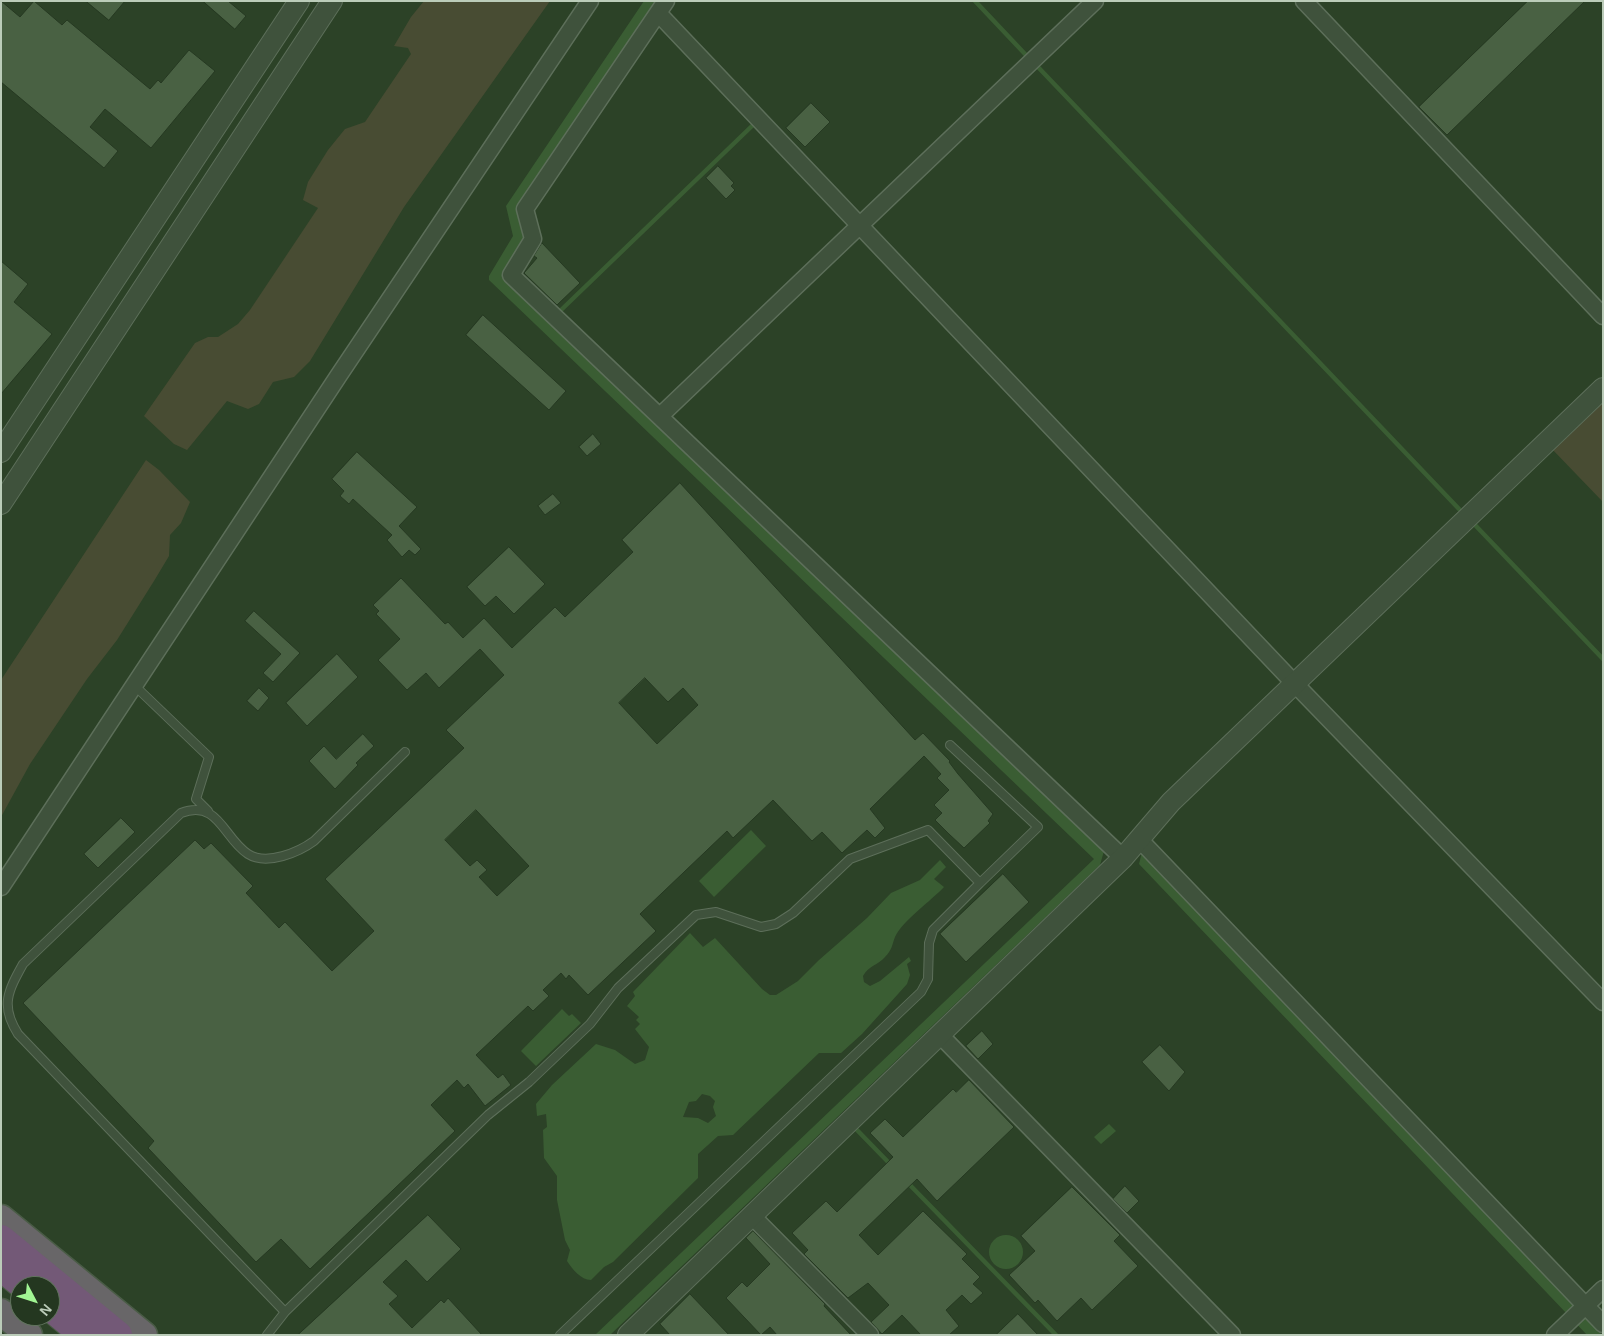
<!DOCTYPE html>
<html>
<head>
<meta charset="utf-8">
<style>
	body { margin:0 }
	#map { position:relative; width:1604px; height:1336px; overflow:hidden; background:#2c4227; font-family:Arial,sans-serif }
	canvas { display:block }
	.frame { position:absolute; inset:0; border:2px solid #bbccb9; pointer-events:none }
	.north { position:absolute; left:10px; top:1276px; width:50px; height:50px; box-sizing:border-box; background:#243720; border:1px solid #60735d; border-radius:50%; rotate:130deg; font-size:14px; font-weight:700; line-height:20px; text-align:center; color:#bbccb9 }
	.north::after { content:''; display:block; margin:auto; width:18px; height:22px; background:#a1f693; clip-path:polygon(50% 0,100% 100%,50% 72%,0 100%) }
</style>
</head>
<body>
<div id="map">
<canvas width="1604" height="1336"></canvas>
<div class="frame"></div>
<div class="north">N</div>
</div>
<script>
const ctx = document.querySelector('canvas').getContext('2d');
ctx.lineJoin = 'round';
function fill(path, color) {
  ctx.fillStyle = color;
  ctx.fill(path, 'evenodd');
}
function strokePath(path, color, width, dash) {
  ctx.strokeStyle = color;
  ctx.lineWidth = width;
  ctx.lineCap = dash ? 'butt' : 'round';
  ctx.setLineDash(dash || []);
  ctx.stroke(path);
}
fill(new Path2D(`
	M424,1h126l-146,206 -94,154 -16,16 -21,5 -14,22 -11,5 -21,-8 -40,49 -13,-6 -30,-28 51,-73 13,-6h10l20,-13 12,-14 68,-102 -15,-8 5,-18 20,-32 17,-21 20,-7 46,-68 -3,-6 -14,-2 17,-29z
	M1603,399v103l-52,-54z
	M146,460l13,10 31,32 -9,21 -11,12 -1,21 -15,25 -37,59 -30,39 -57,85 -29,53v-137z`), '#484c33');
fill(new Path2D(`
	M644,1h14l-140,209 6,30 -22,37 602,574 -4,14 -490,470h-15l499,-476 -605,-579v-4l24,-40 -7,-30z
	M751,830l15,16 -52,51 -15,-16z
	M1142,852l460,483h-15l-448,-471z
	M940,860l6,7 -12,12 10,8c-13,14 -41,33 -49,50 -3,8 -3,13 -10,20 -7,8 -17,9 -22,19l1,6 6,4 10,-5 29,-24 2,4 -4,3 3,11 -3,9 -45,50 -21,19h-22l-86,82 -15,1 -20,18v24l-85,84 -9,5 -13,13c-10,0 -19,-11 -24,-19l3,-11 -5,-10 -8,-40v-24l-13,-18 -1,-28 4,-3 -1,-13 -9,2 -1,-12 16,-19 44,-41 19,6 20,14 10,-4 4,-13 -14,-18 5,-5 -4,-4 3,-3 -12,-11 8,-10 -2,-4 57,-59 13,14 12,-9 47,51 8,6h6l22,-14 21,-21 48,-42 24,-25 29,-13zM702,1094l8,2 5,5 -2,6 3,9 -8,7 -10,-5 -15,-1 6,-15 7,-1z
	M562,1009l7,7 3,-2 9,9 -45,43 -15,-15z
	M1109,1124l7,7 -15,13 -7,-7z
	M989 1252a17 17 0 1 1 34 0a17 17 0 1 1-34 0Z`), '#3a5d33');
strokePath(new Path2D(`
	M975,1l50,53
	M1037,66l422,443
	M559,312l194,-187
	M1475,525l128,134
	M857,1130l34,35
	M907,1182l149,153`), '#3a5d33', 4.5);
const building = new Path2D(`
	M1,1l19,16 14,-16 28,24 5,-5 83,69 8,-9 3,3 28,-33 26,21 -64,77 -46,-39 -15,18 28,24 -14,17 -103,-86z
	M86,1h39l-16,19z
	M203,1h25l18,15 -11,13z
	M1528,1h57l-138,134 -28,-28z
	M811,103l19,19 -25,25 -19,-19z
	M718,166l16,17 -3,3 4,4 -9,9 -20,-21z
	M542,243l38,40 -23,22 -33,-32 13,-15 -3,-2z
	M1,261l27,23 -14,18 38,32 -51,60z
	M483,315l83,76 -17,19 -83,-75z
	M593,434l8,10 -14,12 -8,-9z
	M357,452l60,55 -18,19 22,23 -6,6 -6,-5 -7,7 -15,-17 5,-5 -39,-36 -4,5 -9,-8 4,-5 -12,-12z
	M680,483l235,257 8,-7 27,28 -1,1 9,12 35,40 -5,7 2,2 -26,25 -15,-14 -14,-14 7,-7 -8,-8 15,-15 -12,-12 4,-4 -17,-18 -54,53 15,19 -10,10 -8,-8 -25,23 -20,-21 -10,9 -39,-41 -40,38 -6,-7 -87,83 16,17 -68,64 -19,-20 -3,4 -5,-6 -18,17 6,6 -16,15 -5,-5 -52,49 22,23 5,-4 8,11 -26,21 -17,-22 -4,4 -7,-8 -26,25 24,26 -145,138 -29,-30 -25,23 -108,-114 6,-7 -131,-138 172,-163 9,9 7,-6 42,43 -7,7 33,35 6,-6 47,49 42,-40 -49,-52 139,-131 -18,-18 58,-55 -24,-26 -41,39 -13,-15 -19,17 -29,-30 22,-21 -24,-25 3,-3 -6,-6 28,-27 44,46 3,-2 15,16 21,-20 28,30 43,-41 10,10 68,-65 -11,-12zM645,678l23,24 15,-14 15,17 -41,39 -38,-41zM476,810l53,56 -32,30 -18,-19 8,-7 -10,-10 -7,6 -25,-26z
	M553,494l8,9 -16,12 -7,-9z
	M509,547l36,37 -31,30 -18,-18 -11,10 -18,-19z
	M254,611l46,42 -27,29 -10,-9 18,-19 -36,-33z
	M337,654l21,23 -51,49 -21,-23z
	M259,688l10,10 -11,13 -11,-10z
	M363,734l11,12 -18,17 2,2 -23,24 -26,-28 15,-15 12,13z
	M121,818l14,14 -37,36 -14,-14z
	M1003,874l26,28 -63,60 -26,-28z
	M982,1031l11,13 -15,15 -12,-13z
	M1160,1045l25,27 -16,19 -27,-29z
	M969,1080l45,47 -77,74 -20,-22 -58,56 19,20 45,-44 44,43 -5,5 18,18 -7,7 10,9 -12,11 -9,-9 -16,15 13,16 -10,9h-28l-19,-20 -20,19 -11,-12 18,-17 -21,-22 -20,15 -44,-44 4,-4 -16,-17 34,-32 11,11 56,-55 -23,-24 15,-14 18,18 50,-48 3,3z
	M1125,1186l14,15 -12,12 -14,-14z
	M1072,1187l48,48 -6,6 24,25 -46,44 -11,-12 -24,23 -19,-21 -3,3 -26,-28 26,-24 -14,-15z
	M428,1215l33,34 -34,33 -21,-22 -23,22 15,14 -9,8 23,24 29,-28 3,3 4,-5 34,37h-184z
	M753,1231l72,73 -1,2 27,29h-74l-7,-8 -9,8 -35,-37 16,-16 5,5 23,-23 -24,-26z
	M690,1294l39,41h-59l-10,-11z
	M1018,1314l20,21h-42z`);
fill(building, '#496143');
strokePath(building, '#263922', 1);
const service = new Path2D(`
	M135,686l74,71 -13,42 12,12
	M285,1312l-267,-278c-18,-28 -10,-43 5,-70l158,-151c38,-14 42,25 67,41 19,12 51,-2 66,-13l91,-89
	M267,1335l18,-23 203,-197 41,-33 61,-58 28,-36 78,-73 20,-3 45,15 15,-3 17,-11 57,-54 78,-29 52,53 58,-56 -88,-82
	M560,1335l361,-343 7,-13 1,-36 4,-13 47,-47`);
const minor = new Path2D(`
	M666,1l-141,208 8,30 -22,36 612,583
	M1304,1l299,315
	M658,13l637,671 308,318
	M660,416l435,-415
	M1139,839l464,485
	M1,887l338,-512 251,-374
	M941,1036l291,299
	M752,1216l118,119
	M1555,1335l48,-46`);
const tertiary = new Path2D(`
	M1,452l298,-451
	M1,504l331,-503
	M628,1335l495,-477 48,-56 432,-414`);
const trunk = new Path2D(`
	M1,1218l143,117
	M1,1312l28,23`);
const motorway = new Path2D(`
	M1,1239l117,96
	M1,1267l23,19
	M50,1307l34,28`);
strokePath(service, '#5d6f5a', 10);
strokePath(minor, '#5d6f5a', 19);
strokePath(tertiary, '#5d6f5a', 22);
strokePath(trunk, '#4a5c46', 29);
strokePath(motorway, '#4a5c46', 30);
strokePath(service, '#3f523c', 8);
strokePath(minor, '#3f523c', 16);
strokePath(tertiary, '#3f523c', 20);
strokePath(trunk, '#686668', 26);
strokePath(motorway, '#735977', 28);
</script>
</body>
</html>
